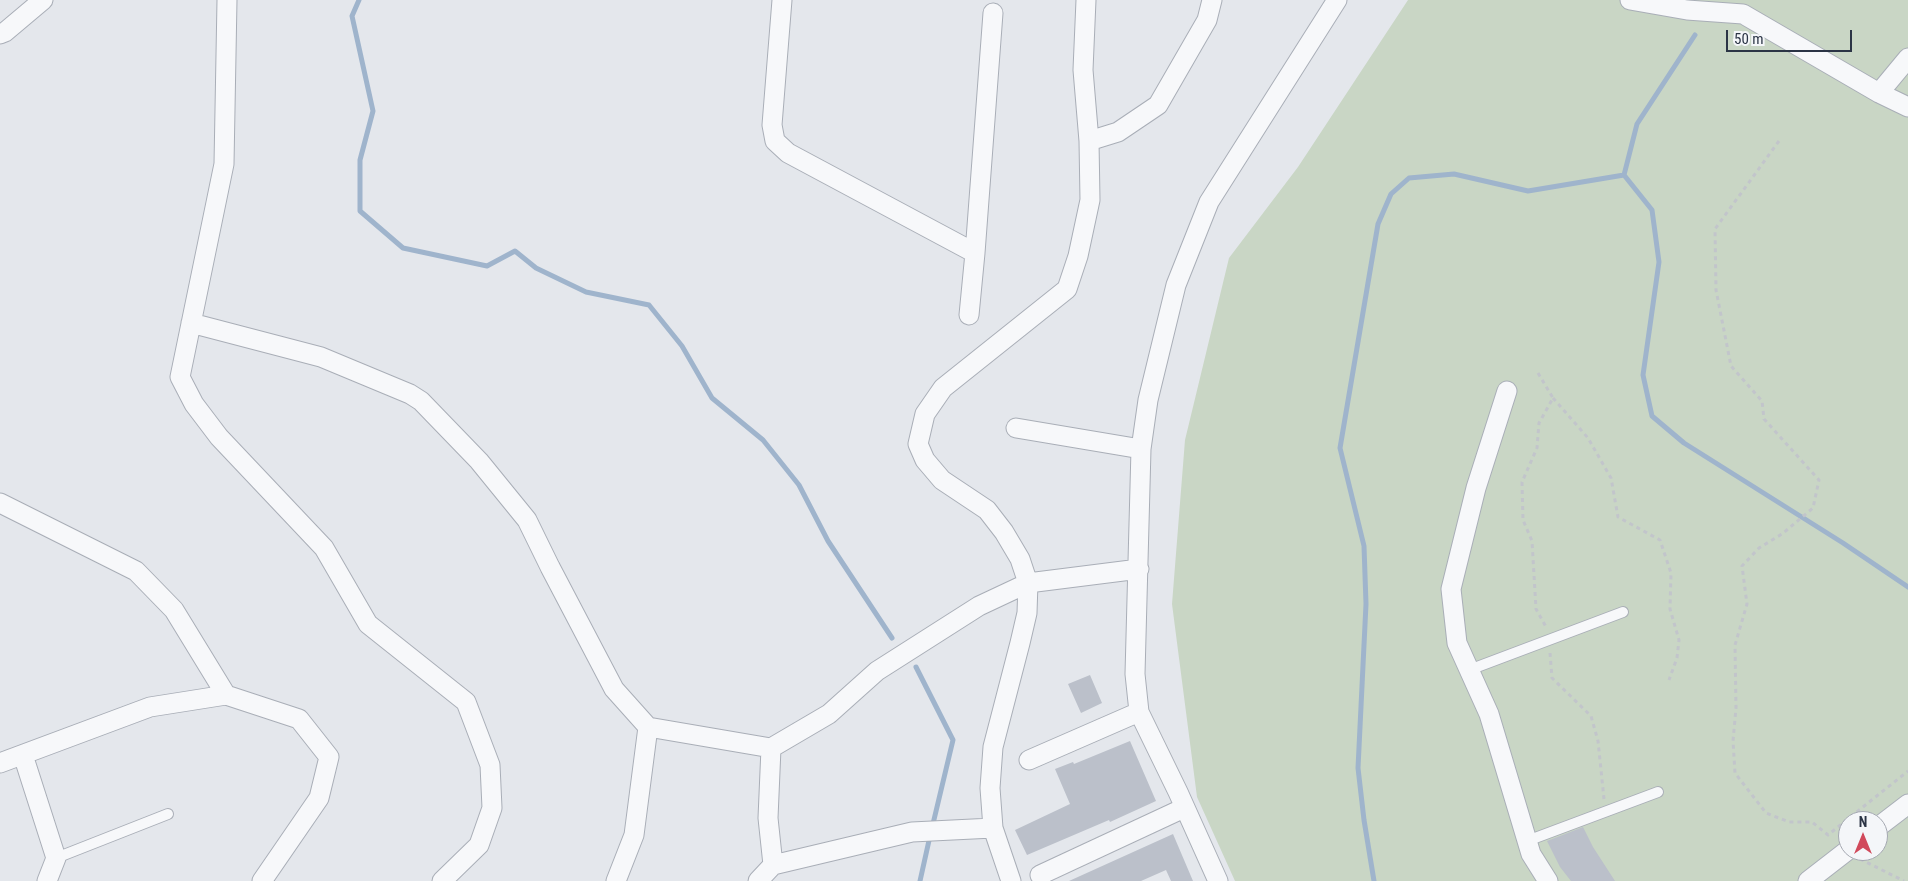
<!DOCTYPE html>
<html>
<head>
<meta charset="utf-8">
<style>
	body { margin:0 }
	#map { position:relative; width:1908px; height:881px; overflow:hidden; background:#e4e7ec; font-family:"Roboto Condensed",sans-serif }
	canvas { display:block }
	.north { position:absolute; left:1838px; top:811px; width:50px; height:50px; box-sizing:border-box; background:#f4f6f9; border:1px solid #a4a8b1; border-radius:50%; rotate:0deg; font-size:14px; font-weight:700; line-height:20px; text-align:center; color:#2b3445 }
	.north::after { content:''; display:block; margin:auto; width:18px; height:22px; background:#d1495b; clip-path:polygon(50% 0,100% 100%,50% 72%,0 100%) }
	.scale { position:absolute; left:1726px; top:30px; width:126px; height:22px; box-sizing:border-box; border:2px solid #2b3445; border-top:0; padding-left:6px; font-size:15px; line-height:18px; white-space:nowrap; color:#2b3445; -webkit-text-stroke:4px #f4f6f9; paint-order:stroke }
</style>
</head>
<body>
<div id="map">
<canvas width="1908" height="881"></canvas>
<div class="north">N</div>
<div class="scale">50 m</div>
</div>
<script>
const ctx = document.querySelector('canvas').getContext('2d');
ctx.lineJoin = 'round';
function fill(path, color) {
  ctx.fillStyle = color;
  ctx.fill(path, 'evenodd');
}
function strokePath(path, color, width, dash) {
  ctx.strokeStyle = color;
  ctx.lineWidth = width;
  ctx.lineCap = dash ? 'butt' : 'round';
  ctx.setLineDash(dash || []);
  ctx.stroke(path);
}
fill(new Path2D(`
	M1408,0h500v881h-673l-38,-84 -25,-193 13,-164 44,-182 69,-91zM1848,821h30v30h-30z`), '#c9d6c5');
strokePath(new Path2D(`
	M359,0l-7,16 21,95 -13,49v51l43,37 84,18 28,-15 21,17 50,24 63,13 33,41 30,52 51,42 36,45 29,56 64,97
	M1624,175l28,35 7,52 -16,113 9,41 32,27 159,100 65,44
	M1624,175l13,-51 58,-89
	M916,667l37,73 -21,88
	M920,881l10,-45
	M1374,881l-10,-61 -6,-52 8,-164 -2,-58 -24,-98 38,-224 13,-30 18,-16 45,-4 74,17 96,-16`), '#9fb4cc', 5);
fill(new Path2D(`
	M1090,675l12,28 -21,10 -13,-29z
	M1130,741l26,60 -46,21 -1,-2 -82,35 -12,-25 55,-26 -15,-35 18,-7 1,2z
	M1583,827l10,20 22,34h-44l-11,-14 -13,-26z
	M1173,834l20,47h-22l-5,-11 -25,11h-72z`), '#bbc0ca');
const lane = new Path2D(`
	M1469,670l154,-58
	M1527,841l131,-49
	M56,858l112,-44`);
const street = new Path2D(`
	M227,0l-3,164 -44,213 14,27 25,33 105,111 44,76 98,78 24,63 2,43 -13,37 -37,36
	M782,0l-10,125 3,16 13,12 187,100 18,-240
	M1630,0l57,10 56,4 136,79 29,14
	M0,34l5,-2 38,-32
	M1879,93l29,-35
	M1089,141l29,-9 40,-27 49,-85 5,-20
	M969,315l6,-62
	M191,323l130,34 89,37 11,7 58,60 48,59 23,47 64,122 34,38 123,21 58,-34 48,-43 102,-65 49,-23 111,-14
	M1507,391l-31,97 -25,101 6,54 32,71 42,140 17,27
	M1016,428l125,21
	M0,503l136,68 38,39 52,85
	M771,748l-3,70 5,47
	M23,755l33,103 -9,23
	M1029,760l110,-48
	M0,763l150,-56 76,-12 73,24 30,38 -10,41 -57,83
	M1878,827l30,-23
	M1040,875l144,-67
	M616,881l18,-46 14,-108
	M758,881l15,-16 139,-33 81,-4
	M1011,881l-18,-53 -3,-40 3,-41 27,-104 7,-30 1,-30 -8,-24 -16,-27 -17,-22 -45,-30 -17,-20 -7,-16 7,-30 18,-26 124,-99 11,-33 12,-56 -1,-59 -6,-71 3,-70
	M1218,881l-40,-89 -39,-80 -4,-38 6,-225 7,-49 28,-115 33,-83 128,-202
	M1808,881l40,-31`);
strokePath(lane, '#a9aeb7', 12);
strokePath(street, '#a9aeb7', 21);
strokePath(new Path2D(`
	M1779,141l-64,88 1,61 15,76 31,35 2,18 55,61 -6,28 -31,26 -23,14 -17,18 5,38 -12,41 1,63 -3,33 2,32 31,40 23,9h23l16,13 80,-64
	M1538,373l15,25 -14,25 -2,25 -15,34 1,38 9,21 4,68 10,18
	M1553,398l35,40 23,40 7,39 42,23 11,33 -1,36 9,31 -2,18 -8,22
	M1550,653l2,25 39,38 7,25 6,58
	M1860,859l44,22`), '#c2c5cb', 3, [4, 4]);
strokePath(lane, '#f7f8fa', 10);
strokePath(street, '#f7f8fa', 19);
</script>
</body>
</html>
